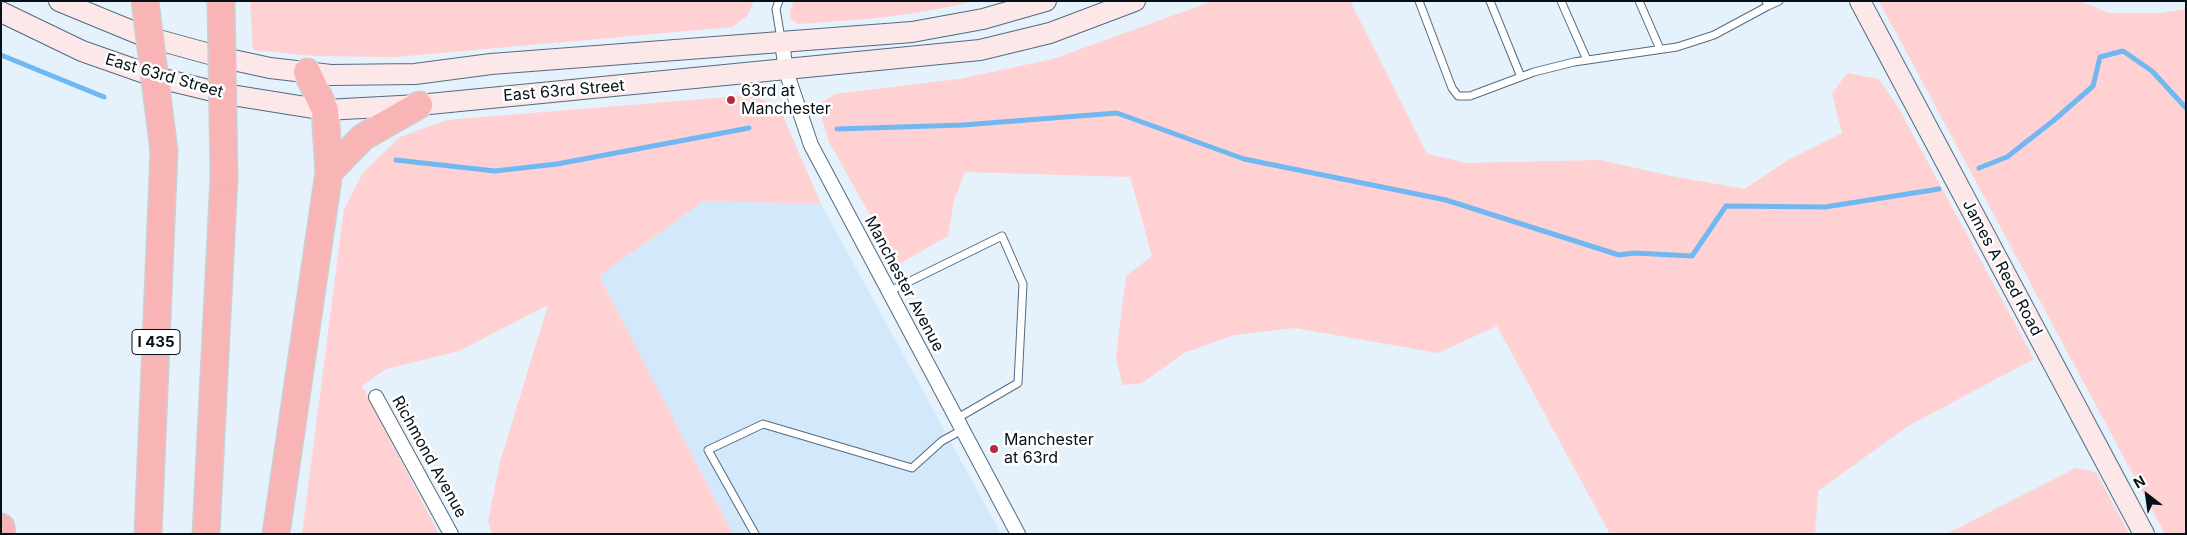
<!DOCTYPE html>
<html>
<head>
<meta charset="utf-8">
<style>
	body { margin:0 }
	#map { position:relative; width:2187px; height:535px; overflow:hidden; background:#e5f1fb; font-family:Inter,sans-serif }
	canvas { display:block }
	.frame { position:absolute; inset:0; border:2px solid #061018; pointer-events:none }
	.north { position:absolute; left:2122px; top:470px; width:50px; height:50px; -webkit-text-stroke:4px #fff; paint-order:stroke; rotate:330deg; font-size:14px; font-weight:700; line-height:20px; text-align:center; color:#061018 }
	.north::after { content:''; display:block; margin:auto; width:18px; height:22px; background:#061018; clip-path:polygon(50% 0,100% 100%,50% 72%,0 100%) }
</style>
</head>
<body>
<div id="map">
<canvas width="2187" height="535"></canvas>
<div class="frame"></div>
<div class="north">N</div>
</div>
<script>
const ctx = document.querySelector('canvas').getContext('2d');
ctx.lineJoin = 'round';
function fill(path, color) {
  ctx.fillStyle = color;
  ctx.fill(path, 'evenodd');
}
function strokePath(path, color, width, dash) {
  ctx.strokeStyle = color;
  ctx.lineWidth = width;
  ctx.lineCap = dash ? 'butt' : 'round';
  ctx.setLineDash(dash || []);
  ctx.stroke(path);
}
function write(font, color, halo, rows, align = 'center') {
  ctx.font = font + ' Inter,sans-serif';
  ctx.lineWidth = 5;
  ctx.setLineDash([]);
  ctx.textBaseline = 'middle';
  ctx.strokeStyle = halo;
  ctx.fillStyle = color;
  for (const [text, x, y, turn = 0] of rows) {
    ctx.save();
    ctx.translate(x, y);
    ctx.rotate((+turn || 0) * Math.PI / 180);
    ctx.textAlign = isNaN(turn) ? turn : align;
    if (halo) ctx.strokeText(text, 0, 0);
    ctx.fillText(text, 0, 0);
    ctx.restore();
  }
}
fill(new Path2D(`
	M704,201l117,3 180,330h-268l-134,-258z`), '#d3e8fa');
fill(new Path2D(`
	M250,1h504l-7,15 -15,11 -336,30 -83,-1 -60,-6z
	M794,1h180c-57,15 -117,19 -176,23l-7,-5 -1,-9z
	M1213,1h137l77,153 40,9 133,-3 76,17 69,12 43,-29 54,-27 -10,-39 15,-21 32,6 19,28 136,252 -126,67 -90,65 -3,43h-205l-113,-208 -59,27 -143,-25 -61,7 -50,18 -42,30 -20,2 -6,-30 10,-79 26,-20 -22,-79 -165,-5 -11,28 -6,36 -50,29 -69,-123 -11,-37 17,-11 124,-15 94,-20z
	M1879,1h202l27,12h53l25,-4v525h-21z
	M751,95l24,10 8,11 38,88 -117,-3 -105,75 134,258h-241l-4,-13 12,-59 48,-157 -89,46 -73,18 -24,17 77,148h-137l42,-325 19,-36 37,-36 47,-17z
	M2076,468l20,4 33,62h-183z`), '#ffd1d2');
strokePath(new Path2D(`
	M1,55l103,42
	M837,129l126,-4 154,-12 127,46 202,41 173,55 15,-2 58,3 34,-50 99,1 114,-18
	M396,160l99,11 62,-7 192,-36
	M1979,168l28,-11 46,-36 40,-35 7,-29 23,-6 29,20 34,37`), '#70b8f2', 5);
const lane = new Path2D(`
	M779,1l-3,8 5,30
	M1419,1l33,87 6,8h12l64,-24 40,-10 103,-15 37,-12 54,-29
	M1490,1l31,76
	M1561,1l26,59
	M1639,1l21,48
	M1766,1l2,5 11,-5
	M888,292l114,-56 21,48 -5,99 -62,36
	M755,534l-47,-84 55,-26 149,44 30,-27 20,-11`);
const street = new Path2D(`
	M782,42l4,29 25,74 207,389
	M376,397l75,137`);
const secondary = new Path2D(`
	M59,1l85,35 80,22 46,10 61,7 84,-1 76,-10 421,-32 71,-13 63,-18
	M1860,1l284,533
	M1,12l81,39 77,27 66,16 100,16 94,-5 561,-55 70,-17 85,-32`);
const highway = new Path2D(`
	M329,172l34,-35 56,-32
	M1,527l1,7
	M148,534l16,-383
	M206,534l18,-357
	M276,534l53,-362 -4,-62 -18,-38`);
strokePath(lane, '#526b81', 9);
strokePath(street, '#526b81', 16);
strokePath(secondary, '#526b81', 22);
strokePath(highway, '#cdcfd1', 29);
strokePath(lane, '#fff', 7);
strokePath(street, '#fff', 14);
strokePath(secondary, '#fde8e9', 20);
strokePath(highway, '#f9b4b6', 26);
const highwayBridge = new Path2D(`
	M145,1l19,150
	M221,1l3,176`);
strokePath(highwayBridge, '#cdcfd1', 29, []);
strokePath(highwayBridge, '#f9b4b6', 26);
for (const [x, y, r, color] of [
	[731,100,5,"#b92842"],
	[994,449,5,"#b92842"]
]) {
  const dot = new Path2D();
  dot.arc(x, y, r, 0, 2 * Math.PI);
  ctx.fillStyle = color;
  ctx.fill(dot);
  strokePath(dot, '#fff', 2);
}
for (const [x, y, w] of [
	[156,342,48]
]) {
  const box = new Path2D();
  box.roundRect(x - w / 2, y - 12.5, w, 25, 4);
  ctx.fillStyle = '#fff';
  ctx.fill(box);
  strokePath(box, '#061018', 1);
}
write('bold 15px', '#061018', null, [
	["I 435",156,342]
]);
write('16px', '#061018', '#fff', [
	["East 63rd Street",164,76,16],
	["East 63rd Street",564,91,-5],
	["James A Reed Road",2002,268,62],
	["Manchester Avenue",904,284,62],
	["Richmond Avenue",429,457,61]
]);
write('16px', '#061018', '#fff', [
	["63rd at",741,91],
	["Manchester",741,109],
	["Manchester",1004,440],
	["at 63rd",1004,458]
], 'left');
</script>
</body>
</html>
